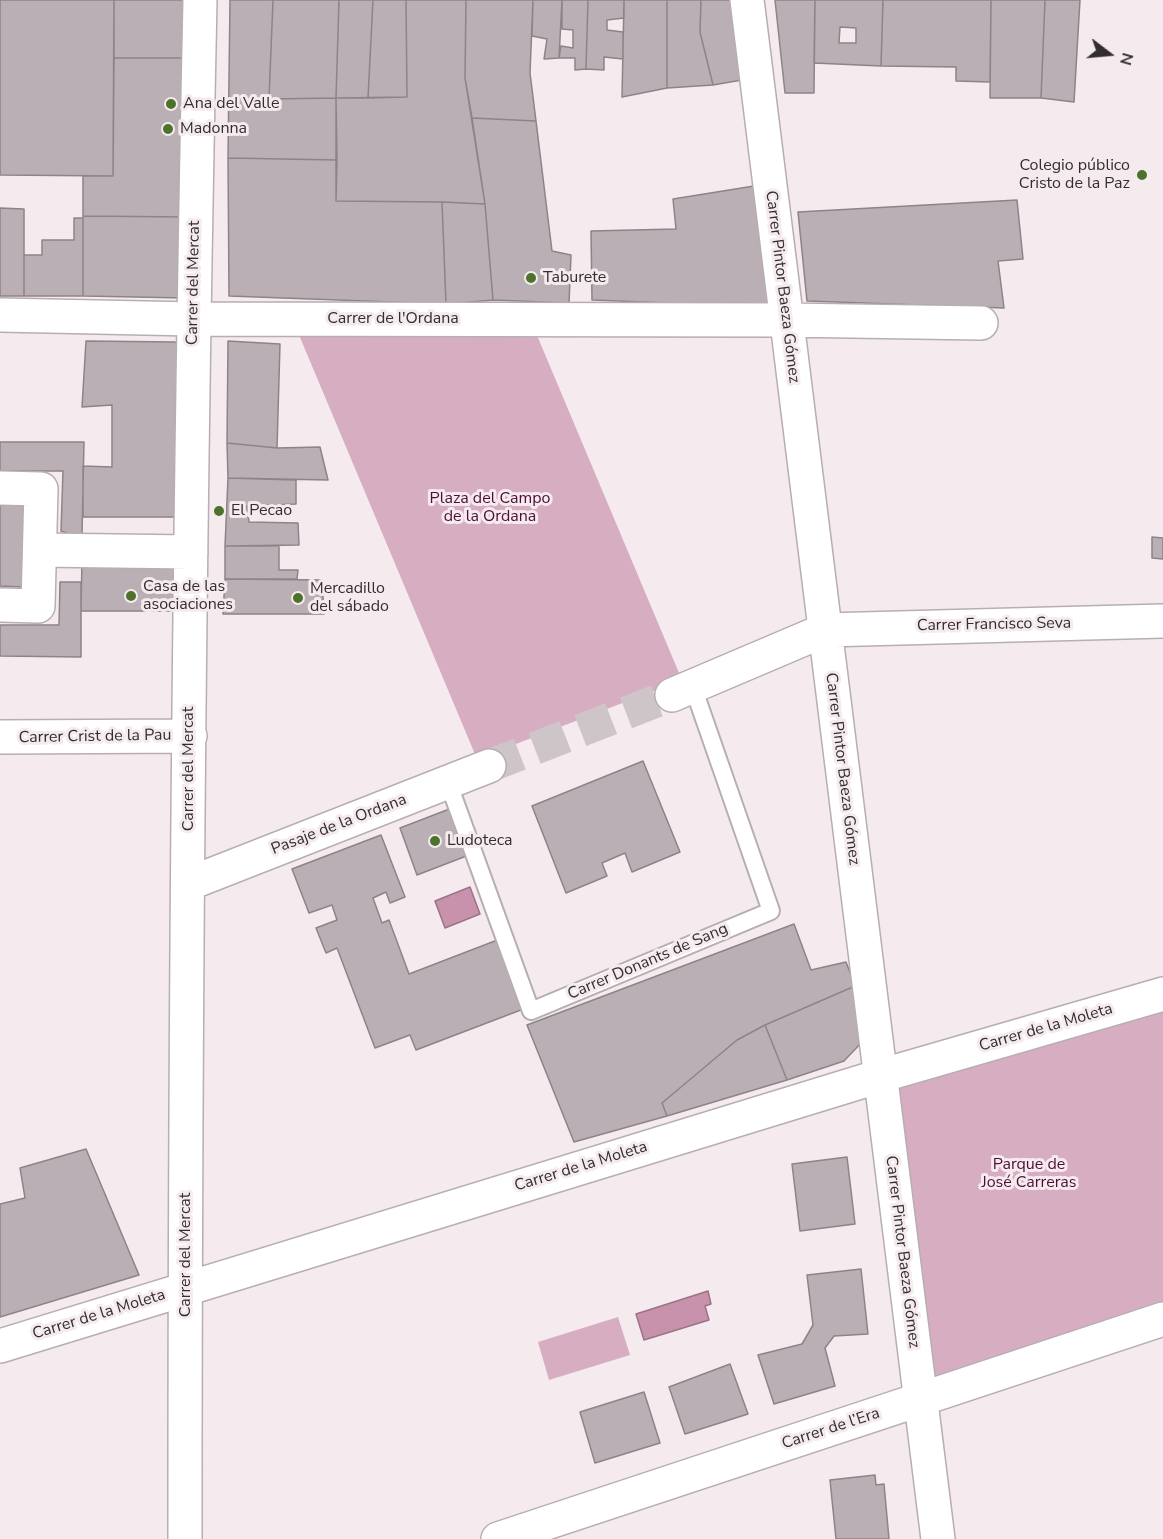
<!DOCTYPE html>
<html>
<head>
<meta charset="utf-8">
<style>
	body { margin:0 }
	#map { position:relative; width:1163px; height:1539px; overflow:hidden; background:#f5ebef; font-family:"Nunito Sans",sans-serif }
	canvas { display:block }
	.north { position:absolute; left:1079px; top:24px; width:60px; height:60px; -webkit-text-stroke:4px #f5ebef; paint-order:stroke; rotate:106deg; font-size:16px; font-weight:700; line-height:24px; text-align:center; color:#322e30 }
	.north::after { content:''; display:block; margin:auto; width:21px; height:27px; background:#322e30; clip-path:polygon(50% 0,100% 100%,50% 72%,0 100%) }
</style>
</head>
<body>
<div id="map">
<canvas width="1163" height="1539"></canvas>
<div class="north">N</div>
</div>
<script>
const ctx = document.querySelector('canvas').getContext('2d');
ctx.lineJoin = 'round';
function fill(path, color) {
  ctx.fillStyle = color;
  ctx.fill(path, 'evenodd');
}
function strokePath(path, color, width, dash) {
  ctx.strokeStyle = color;
  ctx.lineWidth = width;
  ctx.lineCap = dash ? 'butt' : 'round';
  ctx.setLineDash(dash || []);
  ctx.stroke(path);
}
function write(font, color, halo, rows, align = 'center') {
  ctx.font = font + ' "Nunito Sans",sans-serif';
  ctx.lineWidth = 6;
  ctx.setLineDash([]);
  ctx.textBaseline = 'middle';
  ctx.strokeStyle = halo;
  ctx.fillStyle = color;
  for (const [text, x, y, turn = 0] of rows) {
    ctx.save();
    ctx.translate(x, y);
    ctx.rotate((+turn || 0) * Math.PI / 180);
    ctx.textAlign = isNaN(turn) ? turn : align;
    if (halo) ctx.strokeText(text, 0, 0);
    ctx.fillText(text, 0, 0);
    ctx.restore();
  }
}
fill(new Path2D(`
	M536,333l146,347 -205,79 -178,-424z
	M1163,994v325l-243,81 -40,-324z
	M618,1317l12,38 -81,25 -11,-38z`), '#d7adc1');
const water = new Path2D(`
	M470,887l10,27 -35,14 -10,-27z
	M708,1291l3,13 -6,2 4,14 -65,20 -8,-26z`);
fill(water, '#c891ac');
strokePath(water, '#9b7387', 1.5);
const building = new Path2D(`
	M0,0h114l-1,176 -113,-1z
	M114,0h75l-1,58h-74z
	M230,0h43l-4,99 67,-1 1,62 -109,-2z
	M273,0h66l-3,98 -67,1z
	M339,0h34l-5,98h-32z
	M373,0h33l1,97 -39,1z
	M406,0h60l-1,78 20,126 -43,-2 -106,-1v-103l71,-1z
	M466,0h67l-3,73 6,48 -64,-3 -7,-40z
	M533,0h29l-3,58 -15,1 3,-20 -15,-3z
	M562,0h26l-2,69 -11,1v-12h-16l2,-12 12,2v-18l-11,-1z
	M588,0h36v18l-17,2v10l16,2v27l-19,-2v13l-18,-1z
	M624,0h43v88l-45,9z
	M667,0h34l-1,32 13,53 -46,3z
	M701,0h33l8,80 -29,5 -13,-53z
	M775,0h40l-1,93h-29z
	M815,0h68l-2,66 -67,-3zM840,27l16,1v15h-17z
	M883,0h108l-1,82 -34,-1v-14l-75,-1z
	M991,0h54l-4,98h-51z
	M1045,0h35l-6,102 -33,-4z
	M114,58h74l-1,159 -104,-1v-40h30z
	M472,118l64,3 16,130 19,4 -2,48 -76,-3 -8,-96z
	M228,158l109,2 -1,41 106,1 4,102 -217,-8z
	M754,186l16,121 -178,-7 -1,-69 85,-2 -3,-30z
	M1017,200l6,59 -25,2 6,47 -197,-7 -9,-89z
	M442,202l43,2 8,96 -47,4z
	M0,208l24,1v87h-24z
	M83,216l104,1 -1,81 -103,-2z
	M74,218h9v78h-59v-41h18v-15h32z
	M86,341l89,1 7,6v169h-99v-51l29,1v-62l-30,2z
	M228,341l52,3 -3,104 -50,-5z
	M0,442h84l-2,93h-9l-12,-4 2,-60h-63z
	M227,443l50,5 43,-1 8,33 -100,-2z
	M228,478l68,2v24l-49,2 2,16 49,1 1,22 -74,1z
	M0,503l24,1 -2,83 -22,-1z
	M1152,537l11,1v21l-11,-1z
	M225,546h54v24h19l-1,9h-72z
	M82,559l99,3v49h-100z
	M225,579l97,1 2,34h-101z
	M60,582h21v75l-81,-1v-31h59z
	M643,761l37,91 -48,20 -7,-19 -23,10 5,13 -41,17 -34,-87z
	M452,808l17,47 -52,20 -17,-47z
	M381,835l24,62 -15,6 -4,-11 -13,6 9,25 7,-3 20,54 91,-35 26,69 -110,42 -6,-15 -35,13 -38,-100 -11,5 -10,-25 21,-8 -5,-15 -23,8 -17,-44z
	M794,924l17,46 35,-8 9,24 -90,39 -28,15 -75,63 5,13 -93,26 -47,-117z
	M855,986l8,55 -19,20 -57,19 -22,-55z
	M765,1025l22,55 -120,36 -5,-13 75,-63z
	M86,1149l53,126 -139,42v-113l25,-6 -5,-30z
	M847,1157l8,67 -55,7 -8,-67z
	M861,1269l7,65 -34,2 -9,12 10,38 -61,18 -16,-49 44,-11 11,-19 -6,-50z
	M730,1364l18,50 -63,20 -16,-47z
	M644,1392l16,51 -65,20 -15,-51z
	M875,1475l1,10 8,-1 5,55h-53l-6,-59z`);
fill(building, '#b9afb4');
strokePath(building, '#8d8488', 1.5);
strokePath(new Path2D(`
	M489,766l183,-71`), '#cec5c9', 33, [33, 16]);
const lane = new Path2D(`
	M448,782l83,229 240,-100 -78,-224`);
const street = new Path2D(`
	M747,0l191,1539
	M0,315l193,4 593,1 195,3
	M0,488l41,1 -3,117 -38,-1
	M40,550l151,2
	M672,695l153,-65 338,-9
	M0,737l190,-1
	M188,884l301,-118
	M0,1346l880,-270 283,-82
	M185,1539c0,-513 4,-1026 15,-1539
	M498,1539l665,-220`);
strokePath(lane, '#b7aeb2', 20);
strokePath(street, '#b7aeb2', 36);
strokePath(lane, '#fff', 16);
strokePath(street, '#fff', 33);
for (const [x, y, r, color] of [
	[171,104,6,"#4d722b"],
	[168,129,6,"#4d722b"],
	[1142,175,6,"#4d722b"],
	[531,278,6,"#4d722b"],
	[219,511,6,"#4d722b"],
	[131,596,6,"#4d722b"],
	[298,598,6,"#4d722b"],
	[435,841,6,"#4d722b"]
]) {
  const dot = new Path2D();
  dot.arc(x, y, r, 0, 2 * Math.PI);
  ctx.fillStyle = color;
  ctx.fill(dot);
  strokePath(dot, '#f5ebef', 2);
}
write('16px', '#322e30', '#f5ebef', [
	["Ana del Valle",183,104],
	["Madonna",180,129],
	["Colegio público",1130,166,"right"],
	["Cristo de la Paz",1130,184,"right"],
	["Taburete",543,278],
	["El Pecao",231,511],
	["Casa de las",143,587],
	["asociaciones",143,605],
	["Mercadillo",310,589],
	["del sábado",310,607],
	["Ludoteca",447,841]
], 'left');
write('16px', '#322e30', '#f5ebef', [
	["Carrer del Mercat",194,283,-89],
	["Carrer Pintor Baeza Gómez",782,287,83],
	["Carrer de l'Ordana",393,319],
	["Carrer Francisco Seva",994,625,-1],
	["Carrer Crist de la Pau",95,737,-1],
	["Carrer del Mercat",189,769,-90],
	["Carrer Pintor Baeza Gómez",842,769,83],
	["Pasaje de la Ordana",339,825,-21],
	["Carrer Donants de Sang",648,962,-23],
	["Carrer de la Moleta",1046,1028,-16],
	["Carrer de la Moleta",581,1167,-17],
	["Carrer Pintor Baeza Gómez",902,1252,83],
	["Carrer del Mercat",186,1255,-90],
	["Carrer de la Moleta",99,1315,-17],
	["Carrer de l’Era",831,1429,-18]
]);
write('16px', '#4f0d36', '#f5ebef', [
	["Plaza del Campo",490,499],
	["de la Ordana",490,517],
	["Parque de",1029,1165],
	["José Carreras",1029,1183]
]);
</script>
</body>
</html>
